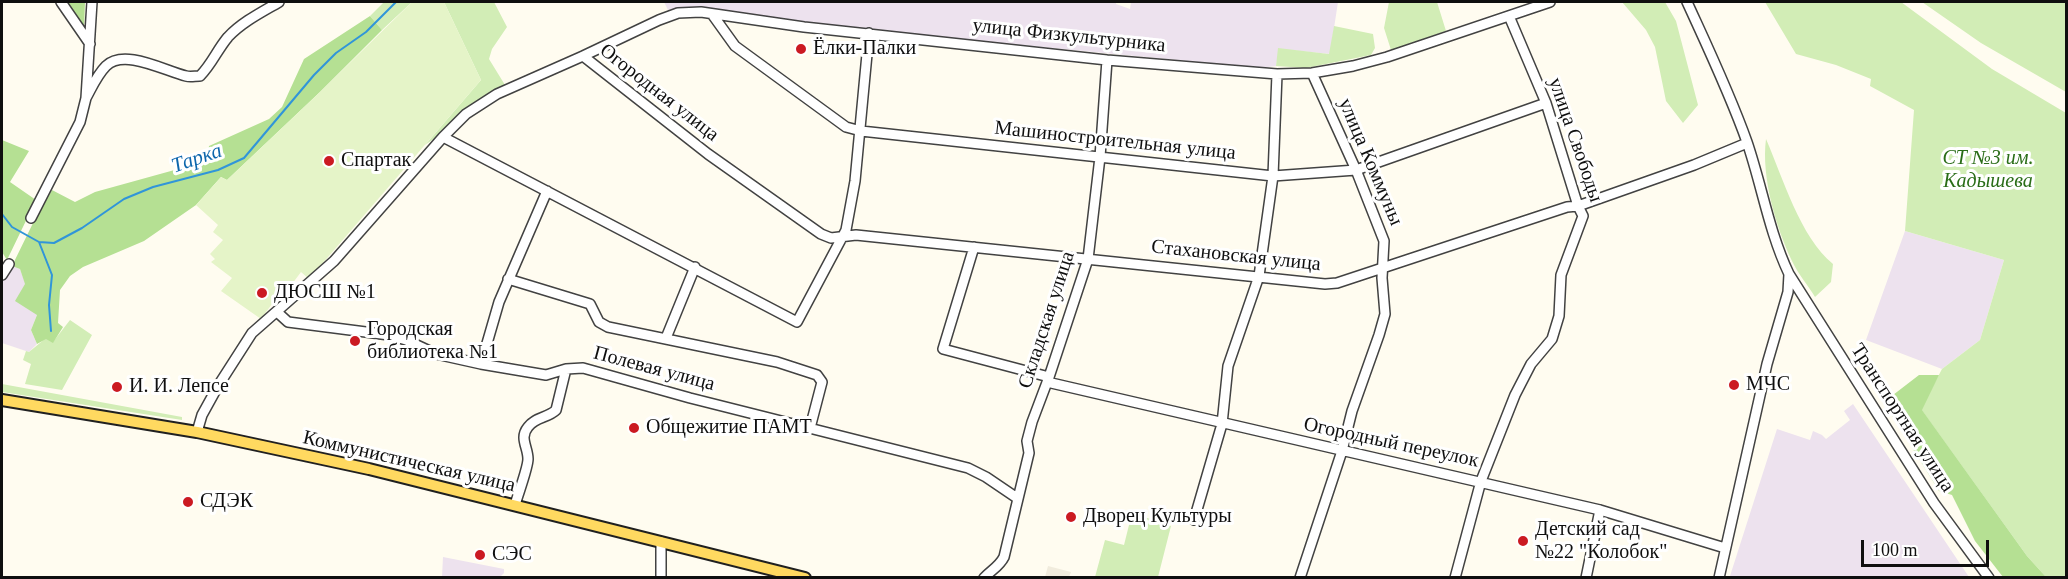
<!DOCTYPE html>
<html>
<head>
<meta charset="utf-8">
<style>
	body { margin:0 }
	#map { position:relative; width:2068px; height:579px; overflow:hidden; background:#fffcf0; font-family:Georgia,serif }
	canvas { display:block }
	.frame { position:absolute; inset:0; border:3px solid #0f0f0f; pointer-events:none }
	.scale { position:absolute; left:1861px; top:540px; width:128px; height:27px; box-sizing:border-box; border:3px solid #0f0f0f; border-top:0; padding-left:8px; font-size:18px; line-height:21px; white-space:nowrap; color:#0f0f0f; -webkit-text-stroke:4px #fff; paint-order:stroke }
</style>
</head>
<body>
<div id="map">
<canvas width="2068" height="579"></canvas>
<div class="frame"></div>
<div class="scale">100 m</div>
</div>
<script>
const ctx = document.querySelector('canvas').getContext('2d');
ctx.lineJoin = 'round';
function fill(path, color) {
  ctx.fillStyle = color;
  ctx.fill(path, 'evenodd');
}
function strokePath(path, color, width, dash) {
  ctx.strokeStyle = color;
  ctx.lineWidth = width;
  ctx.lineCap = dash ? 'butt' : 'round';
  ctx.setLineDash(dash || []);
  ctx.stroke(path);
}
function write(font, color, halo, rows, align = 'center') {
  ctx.font = font + ' Georgia,serif';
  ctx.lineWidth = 6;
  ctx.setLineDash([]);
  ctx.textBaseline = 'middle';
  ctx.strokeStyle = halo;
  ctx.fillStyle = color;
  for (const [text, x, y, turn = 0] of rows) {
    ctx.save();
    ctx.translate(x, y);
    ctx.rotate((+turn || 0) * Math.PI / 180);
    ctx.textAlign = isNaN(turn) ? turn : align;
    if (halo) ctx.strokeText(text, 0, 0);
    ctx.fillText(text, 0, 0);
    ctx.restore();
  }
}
fill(new Path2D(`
	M664,2h452v2l14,5 1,-7h207l-8,52 -51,-5 -3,17 -16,2 -313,-30 -143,-15 -68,-11 -49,-5 -19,3z
	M1905,231l99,29 -24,80 -38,29 -76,-29z
	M12,266l8,3 17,46 -6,15 6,14 -8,8 -27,-9v-63z
	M1853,404l116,173 -239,-1 47,-147 33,11 3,-9 9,4 4,4 24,-19 -6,-9z
	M443,557l61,12v4l-4,4h-58z`), '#ede2ee');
fill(new Path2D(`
	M384,2h28l-30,28 -12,-14z
	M444,2h50l13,25 -15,22 -3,10 16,26 -35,22 -28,26 -17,12 56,-65z
	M1389,2h48l9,29 -55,19 -7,-22z
	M1622,2h43l11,19 22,84 -15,18 -17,-22 -11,-54 -9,-17z
	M1765,2h136l91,67 74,44v464h-20l-19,-21 -106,-147 21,-40 38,-29 24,-80 -99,-29 9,-121 -44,-24 1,-7 -35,-14 -40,-11z
	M1922,2h144v90l-85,-49z
	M1334,26l39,8 2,14 -4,7 -65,13 -30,-2 2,-18 51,6z
	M1766,139c17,39 34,98 67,125l-2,18 -16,15c-7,-12 -17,-23 -23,-36 -16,-34 -31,-84 -26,-122z
	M70,320l22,15 -30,55 -37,-6 6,-20 -8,-4 3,-9 3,1 17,-14 7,4z
	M2,384l180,33v3l-180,-28z
	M1132,513l39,13 -13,51h-63l10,-37 19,5z`), '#d2edb6');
fill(new Path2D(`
	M65,2h20l-1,28z
	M370,16l12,14 -62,62 -93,88 -6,-3 -25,28 -52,36 -61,26 -13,9 -10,14 -2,33 5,4 -10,16 -7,-4 -9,5 -6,-14 6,-15 -22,-14 10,-17 -5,-15 -8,-3 23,-47 17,-29 23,12 20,-10 112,-31 2,-15 60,-27 13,-12 22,-48z
	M2,140l27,11 -19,31 26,18 -29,60 -5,-8z
	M1919,375h20l-17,35 105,146 19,21h-43l-28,-36 -23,-46 -13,-4 -51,-82 5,-14z`), '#b5e093');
fill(new Path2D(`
	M412,2h32l37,78 -172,199 -8,-7 -9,12 -4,-2 -27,37 -40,-28 11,-13 -21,-16 4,-3 -5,-5 13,-14 -10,-8 5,-7 -22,-20 25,-28 6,3 93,-88z`), '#e5f4c8');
fill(new Path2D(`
	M1048,566l23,6 -2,5h-24z`), '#f1ecdd');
strokePath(new Path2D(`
	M2,214l10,13 27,15 15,1 28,-15 42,-29 29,-12 65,-17 26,-12 70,-83 22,-22 30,-21 30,-30
	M39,242l13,33 -3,30 2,26`), '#3095d9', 2);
const minor = new Path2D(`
	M61,2l29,42
	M1687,2c21,46 43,92 60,140 15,44 22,90 42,132l145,229 55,75
	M712,14l23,32 111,81 15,4 412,45 83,-6 190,-67
	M583,56l125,98 113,80 10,4 25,-3 469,49 12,-1 230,-76 11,-1 116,-41 53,-22
	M86,98c6,-11 11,-23 20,-32 18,-18 59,5 80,10 4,1 9,0 14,0 12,-12 17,-26 28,-39 14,-15 34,-25 51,-35
	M443,137l354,185 49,-92 9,-49 14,-148
	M31,218l49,-96 6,-24 6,-96
	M974,247l-31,102 106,28
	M2,275l7,-11
	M508,279l82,25 9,18 9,5 169,35 40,13 5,7 -12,46
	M277,312l11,10 101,13 17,5 30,14 45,10 65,11 20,-6 17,-1 107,30 278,70 18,9 31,21
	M666,338l29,-71
	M481,364l18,-62 48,-111
	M1047,382l553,128 125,38
	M197,432l5,-17 16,-29 34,-53 82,-72 109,-124 23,-23 31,-20 86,-38 76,-36 19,-7 23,-1 103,15 303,33 170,14 35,-1 41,-7 34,-9 163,-55
	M515,505c3,-11 13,-37 13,-46 0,-12 -9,-21 0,-32 7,-10 20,-9 28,-17l10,-41
	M1194,520l28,-96 6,-58 31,-90 14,-100 4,-102
	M661,578v-36
	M984,578c7,-8 15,-11 20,-21l25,-104 -2,-12 5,-19 17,-45 39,-118 12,-102 7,-97
	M1300,578l42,-127 10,-40 27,-76 6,-21 -3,-36 2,-37 -28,-71 -44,-97
	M1455,578l26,-97 34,-86 16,-31 21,-25 7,-23 2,-41 22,-59 -5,-10 -32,-103 -37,-87
	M1586,578l14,-68
	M1719,578l48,-214 21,-72 1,-18`);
const major = new Path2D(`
	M2,400l195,32 172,37 436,109`);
strokePath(minor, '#424242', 12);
strokePath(major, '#202020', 14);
strokePath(minor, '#fff', 9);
strokePath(major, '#ffd960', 10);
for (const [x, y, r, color] of [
	[801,49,6,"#cb1a22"],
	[329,161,6,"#cb1a22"],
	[262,293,6,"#cb1a22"],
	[355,341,6,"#cb1a22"],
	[1734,385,6,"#cb1a22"],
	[117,387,6,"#cb1a22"],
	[634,428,6,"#cb1a22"],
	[188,502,6,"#cb1a22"],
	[1071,517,6,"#cb1a22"],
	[1523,541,6,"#cb1a22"],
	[480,555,6,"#cb1a22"]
]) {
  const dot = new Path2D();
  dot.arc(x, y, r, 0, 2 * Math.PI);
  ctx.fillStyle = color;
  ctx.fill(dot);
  strokePath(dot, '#fff', 2);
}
write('20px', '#0f0f0f', '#fff', [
	["улица Физкультурника",1069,36,6],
	["Огородная улица",659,93,38],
	["улица Свободы",1575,140,71],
	["Машиностроительная улица",1115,141,6],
	["улица Коммуны",1370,162,67],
	["Стахановская улица",1236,256,6],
	["Складская улица",1047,320,-72],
	["Полевая улица",654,369,15],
	["Транспортная улица",1902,418,57],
	["Огородный переулок",1391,443,12],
	["Коммунистическая улица",409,462,13]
]);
write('20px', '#0f0f0f', '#fff', [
	["Ёлки-Палки",813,49],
	["Спартак",341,161],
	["ДЮСШ №1",274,293],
	["Городская",367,330],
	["библиотека №1",367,353],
	["МЧС",1746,385],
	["И. И. Лепсе",129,387],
	["Общежитие ПАМТ",646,428],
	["СДЭК",200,502],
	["Дворец Культуры",1083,517],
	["Детский сад",1535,530],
	["№22 \"Колобок\"",1535,553],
	["СЭС",492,555]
], 'left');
write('italic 20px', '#2a6d18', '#fff', [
	["СТ №3 им.",1988,159],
	["Кадышева",1988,182]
]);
write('italic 21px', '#0c66ac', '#fff', [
	["Тарка",197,159,-19]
]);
</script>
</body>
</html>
